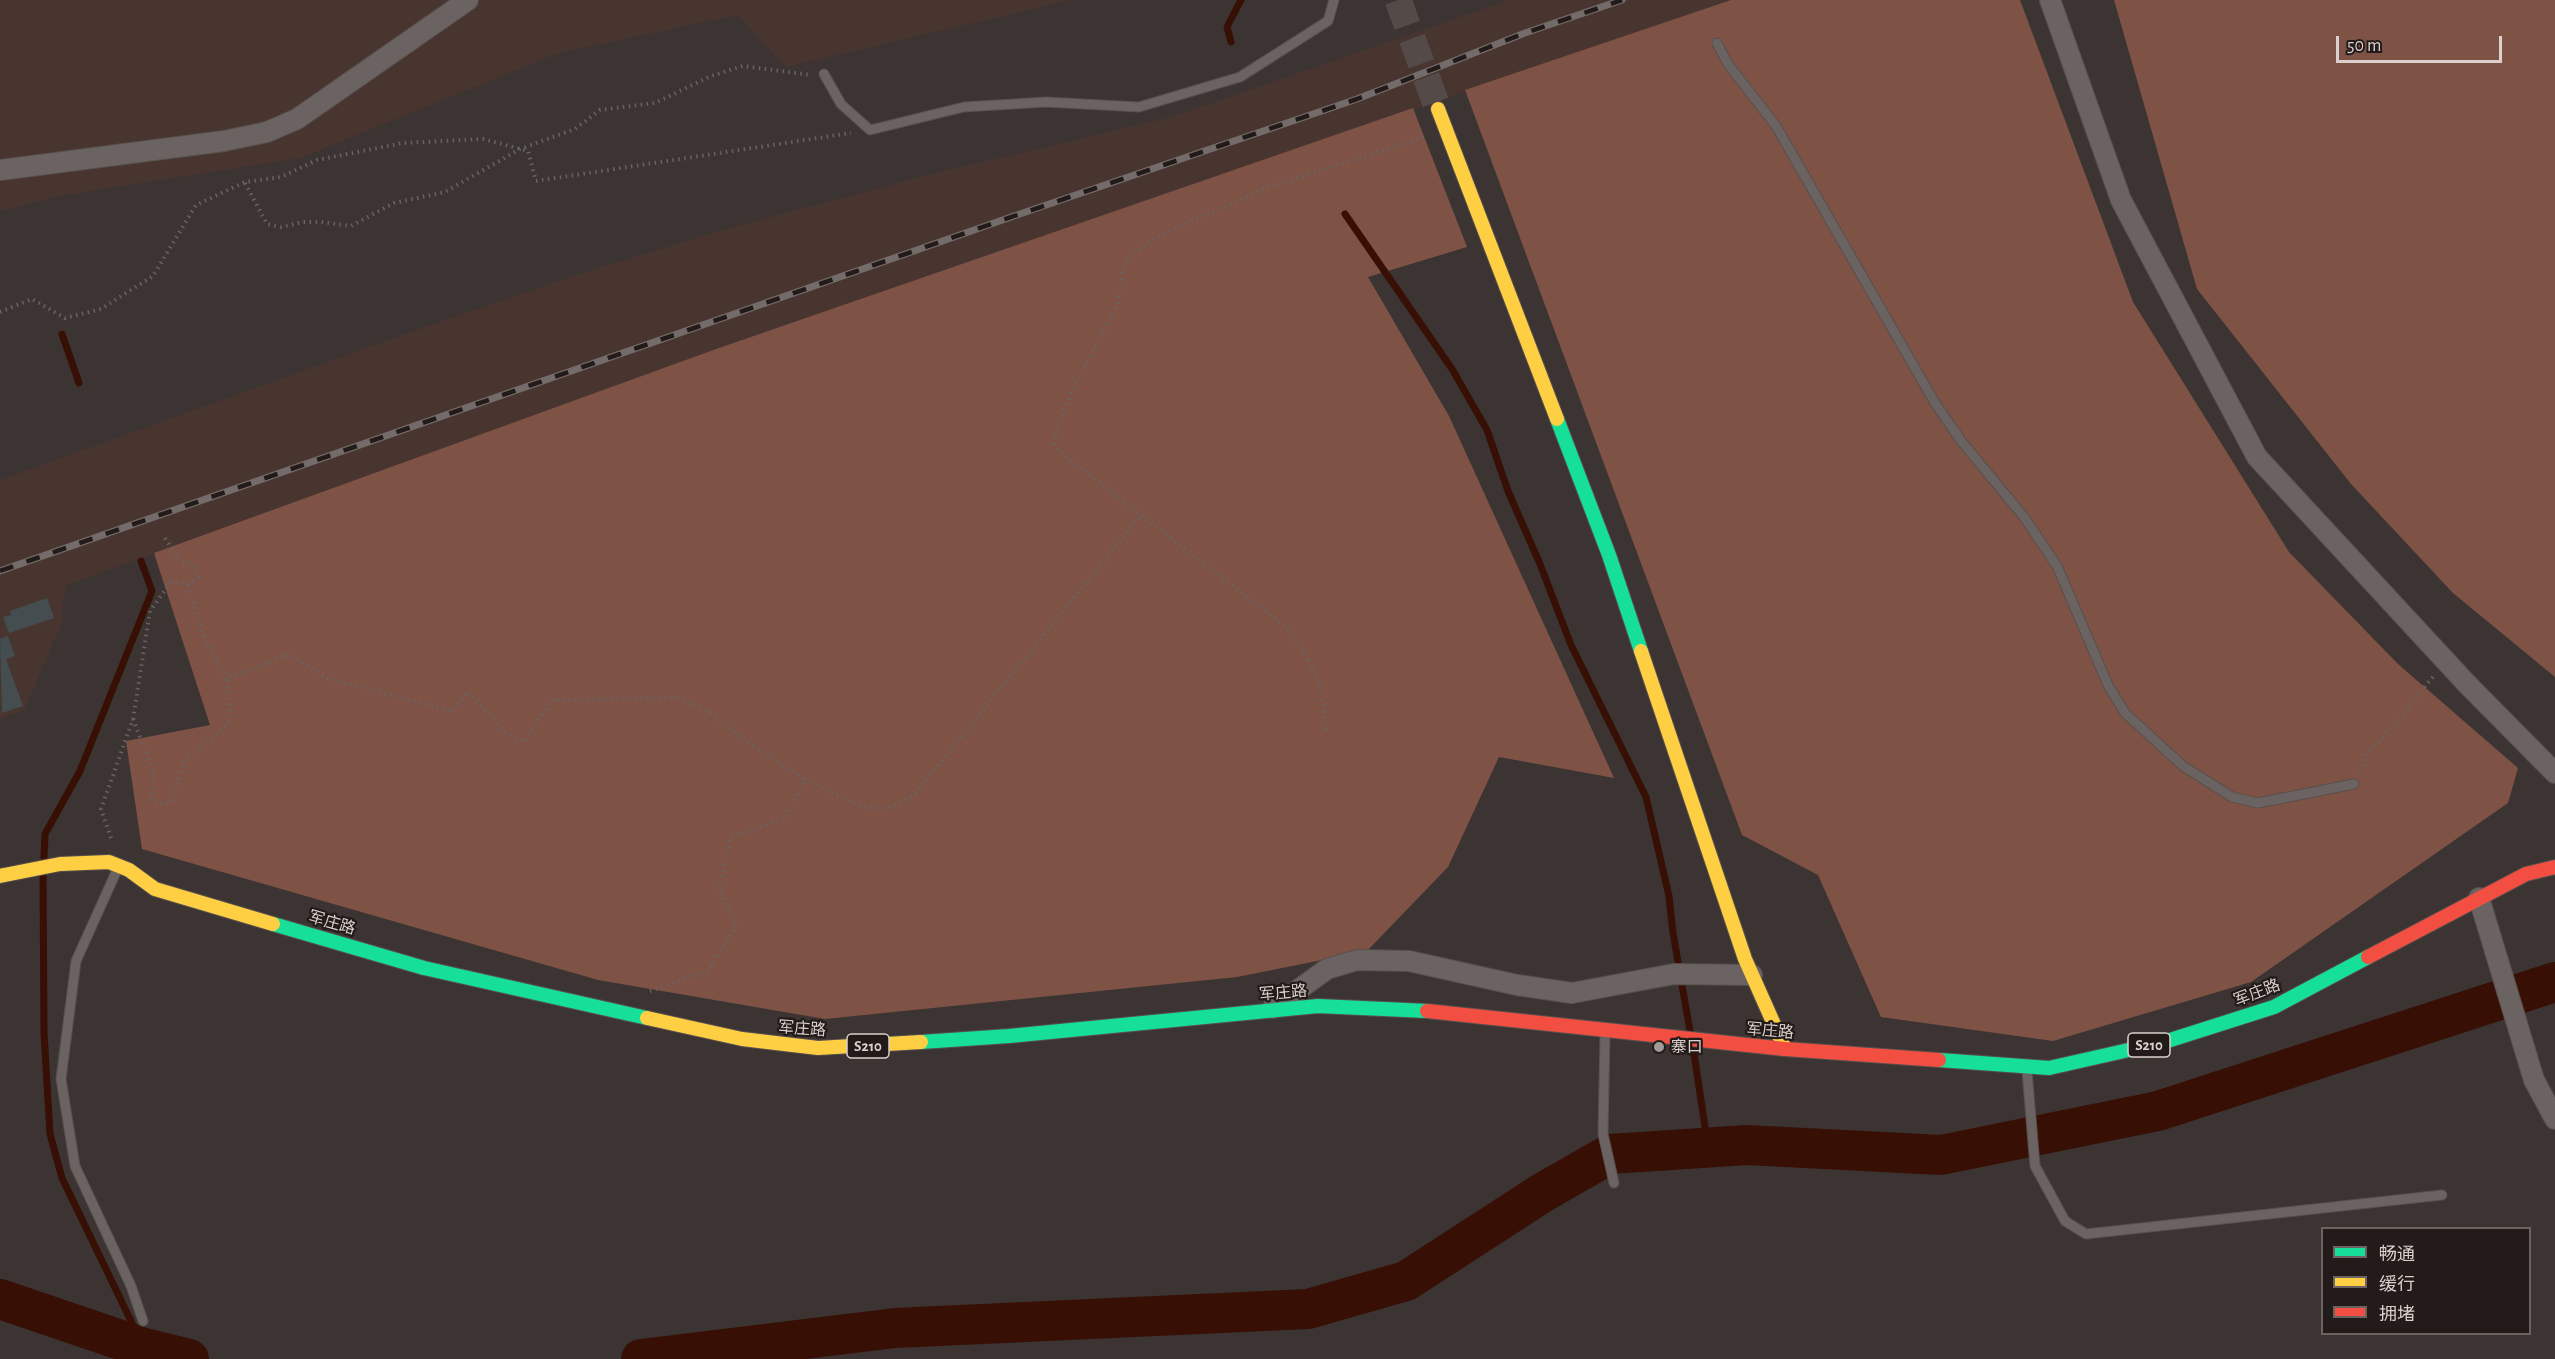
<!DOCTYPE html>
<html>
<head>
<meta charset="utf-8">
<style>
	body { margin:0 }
	#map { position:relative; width:2555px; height:1359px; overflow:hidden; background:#3c3432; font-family:"Alegreya Sans","Noto Sans SC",sans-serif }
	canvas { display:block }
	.legend { position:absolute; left:2321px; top:1227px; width:210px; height:108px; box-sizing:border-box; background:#221b19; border:2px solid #6c6361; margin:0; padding:8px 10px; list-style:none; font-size:18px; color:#dbd0cd }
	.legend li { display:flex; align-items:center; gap:12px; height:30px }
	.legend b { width:30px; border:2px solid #6c6361 }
	.scale { position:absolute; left:2336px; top:36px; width:166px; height:27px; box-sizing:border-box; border:3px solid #dbd0cd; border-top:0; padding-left:8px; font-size:18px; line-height:21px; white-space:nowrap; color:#dbd0cd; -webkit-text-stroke:4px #221b19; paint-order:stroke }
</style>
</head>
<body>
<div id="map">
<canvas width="2555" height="1359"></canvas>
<ul class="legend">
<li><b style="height:8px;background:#16e098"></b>畅通</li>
<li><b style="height:8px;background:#ffcf43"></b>缓行</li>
<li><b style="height:8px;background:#f24e42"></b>拥堵</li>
</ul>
<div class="scale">50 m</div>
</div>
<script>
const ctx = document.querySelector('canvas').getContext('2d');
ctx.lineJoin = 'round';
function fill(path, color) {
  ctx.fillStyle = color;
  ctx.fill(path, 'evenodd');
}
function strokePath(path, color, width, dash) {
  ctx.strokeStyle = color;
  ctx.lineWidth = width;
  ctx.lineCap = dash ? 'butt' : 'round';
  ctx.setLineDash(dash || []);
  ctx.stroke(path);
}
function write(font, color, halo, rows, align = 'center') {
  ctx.font = font + ' "Alegreya Sans","Noto Sans SC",sans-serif';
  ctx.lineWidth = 4.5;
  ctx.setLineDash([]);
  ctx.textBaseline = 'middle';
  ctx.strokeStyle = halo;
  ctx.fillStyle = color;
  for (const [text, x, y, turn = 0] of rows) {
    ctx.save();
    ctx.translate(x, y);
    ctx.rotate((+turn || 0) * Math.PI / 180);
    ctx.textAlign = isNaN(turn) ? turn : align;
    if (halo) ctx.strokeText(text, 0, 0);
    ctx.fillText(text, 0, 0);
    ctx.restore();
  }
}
fill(new Path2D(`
	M0,0h1071l-285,67 -49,-52 -178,38 -259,105 -242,38 -58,15z
	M1509,0h222l-1015,349 -649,236 -4,14v21l-39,90 -24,9v-239l419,-151 173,-59 134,-41 210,-56 236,-56z`), '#49352f');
fill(new Path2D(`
	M1731,0h289l113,302 156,250 109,112 120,104 -10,35 -257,179 -198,59 -172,-24 -63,-142 -76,-40 -277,-745z
	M2114,0h441v677l-102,-84 -102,-109 -154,-195z
	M1413,108l54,139 -99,30 81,139 165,362 -115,-21 -51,110 -81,84 -130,26 -412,42 -227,-39 -456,-131 -16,-108 84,-16 -56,-172 562,-204z`), '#7f5246');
strokePath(new Path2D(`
	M1231,42l-4,-15 14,-27
	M1345,214l107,155 35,61 21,61 32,73 31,81 75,152 23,99 4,37 17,98
	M62,334l17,49
	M44,858l1,-24 35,-63 72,-180 -11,-30
	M43,875l1,158 6,101 12,44 82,170
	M1693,1047l15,100`), '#370f05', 7);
strokePath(new Path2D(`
	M0,1299l144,49 45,11
	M641,1359l254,-31 413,-19 98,-28 136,-88 68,-39 137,-9 194,10 217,-44 397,-129`), '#370f05', 40);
fill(new Path2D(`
	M47,598l7,20 -45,15 -6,-16 8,-2 -1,-4z
	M8,636l7,20 -9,3 17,47 -21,7 -2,-74z`), '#444d50');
strokePath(new Path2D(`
	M1398,0l40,109`), '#544b49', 27, [27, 14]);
const lane = new Path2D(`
	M1717,43l11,21 48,62 159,277 27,39 62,75 33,49 51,119 17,28 58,53 49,31 26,6 96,-19
	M824,74l17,30 29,26 94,-23 82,-5 93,5 101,-30 88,-56 6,-21
	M117,870l-41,91 -15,118 14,87 56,120 12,35
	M1605,1034l-2,100 11,49
	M2027,1071l8,95 30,55 21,13 356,-39`);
const street = new Path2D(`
	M2050,0l71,200 136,257 210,227 88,89
	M0,170l224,-29 43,-9 30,-13 171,-119
	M2479,898l55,182 21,39
	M1273,1008l54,-39 30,-9 52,1 108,24 55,8 102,-19 78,1`);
const fast = new Path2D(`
	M1557,419l52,136 32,96
	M273,924l151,44 223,50
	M921,1042l88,-6 309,-30 109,5
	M1939,1060l110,8 115,-26 110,-35 94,-50`);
const slow = new Path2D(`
	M1438,109l119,310
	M1641,651l104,308 40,90
	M0,876l60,-12 49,-2 20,8 26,19 118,35
	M647,1018l95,21 76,9 103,-6`);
const jam = new Path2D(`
	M2368,957l158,-83 29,-7
	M1427,1011l358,38 154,11`);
strokePath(lane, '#57504d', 11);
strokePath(street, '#57504d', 22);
strokePath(fast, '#57504d', 16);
strokePath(slow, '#57504d', 16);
strokePath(jam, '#57504d', 16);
strokePath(new Path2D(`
	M245,183l22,41 14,3 22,-5h18l30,4 43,-23 51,-11 75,-43 55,-20 25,-19 55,-7 56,-27 32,-10 68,9
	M0,312l32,-13 33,19 36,-9 52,-33 43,-71 49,-23 36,-5 36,-17 86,-17 80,-4 45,12 8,30 315,-48
	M188,584l17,56 22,39
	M133,719l21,54 -3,28 19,3 16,-47 30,-22 15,-16 -4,-40 62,-25 37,24 126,33 16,-20 35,40 21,11 27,-42 127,-2 31,14 43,33 53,34 -18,39 -56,19 -12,52 18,35 -28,46 -59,21
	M1326,730l-6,-45 -16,-33 -18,-25 -217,-168 -15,-14 3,-17 18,-44 44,-83 4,-33 6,-10 24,-19 110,-50 162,-52
	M2359,772l8,-18 41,-43 5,-10 20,-24
	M805,779c22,12 62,37 88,27 7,-3 14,-7 21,-11l227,-280
	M111,838l-10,-29 32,-90 17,-108 21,-29 17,2 11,-7 -8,-13 -11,-3 -17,-26`), '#686361', 4, [1.5, 4.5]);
strokePath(lane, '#6a6361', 9);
strokePath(street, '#6a6361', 20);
strokePath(fast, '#16e098', 14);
strokePath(slow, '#ffcf43', 14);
strokePath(jam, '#f24e42', 14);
const rail = new Path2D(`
	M0,571l1014,-355 343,-117 168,-66 97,-33`);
strokePath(rail, '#736c6b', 7);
strokePath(rail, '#221b19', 4.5, [14]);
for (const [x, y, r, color] of [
	[1659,1047,6,"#a39997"]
]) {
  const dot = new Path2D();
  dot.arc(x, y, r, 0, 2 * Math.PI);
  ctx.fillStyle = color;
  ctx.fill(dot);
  strokePath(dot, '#221b19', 2);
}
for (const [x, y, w] of [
	[2149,1045,42],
	[868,1046,42]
]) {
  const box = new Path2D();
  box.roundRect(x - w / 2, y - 12, w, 24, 4.5);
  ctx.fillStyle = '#221b19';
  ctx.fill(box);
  strokePath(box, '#dbd0cd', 1.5);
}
write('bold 15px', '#dbd0cd', null, [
	["S210",2149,1045],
	["S210",868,1046]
]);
write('16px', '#dbd0cd', '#221b19', [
	["军庄路",332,923,16],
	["军庄路",1283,993,-5],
	["军庄路",2257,993,-21],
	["军庄路",802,1029,4],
	["军庄路",1770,1031,5]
]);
write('16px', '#dbd0cd', '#221b19', [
	["寨口",1671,1047]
], 'left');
</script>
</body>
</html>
